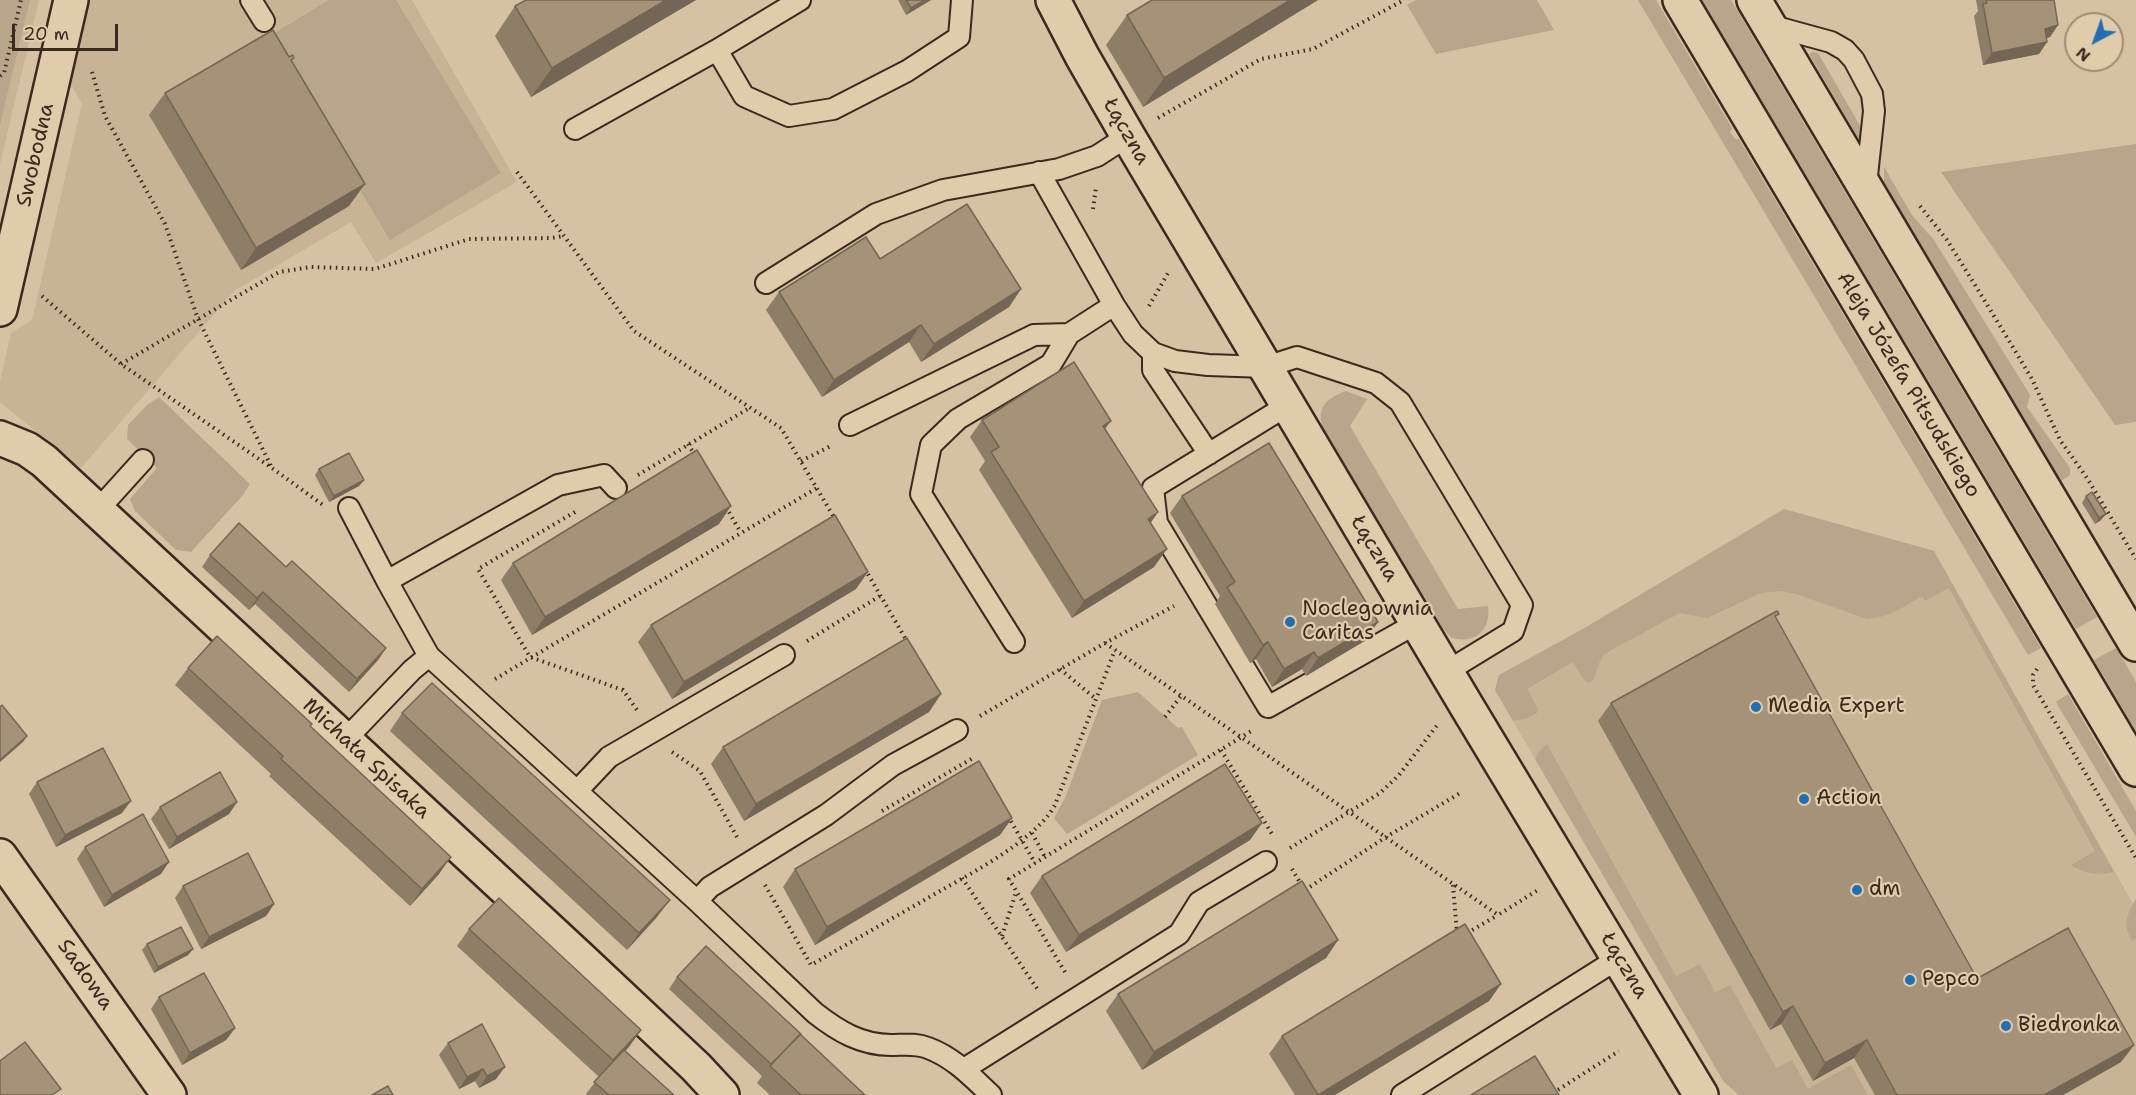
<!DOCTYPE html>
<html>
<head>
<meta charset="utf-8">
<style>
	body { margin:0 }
	#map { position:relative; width:2136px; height:1095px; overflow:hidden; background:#d6c1a2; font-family:"Shantell Sans",sans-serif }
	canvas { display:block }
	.north { position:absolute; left:2064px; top:12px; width:60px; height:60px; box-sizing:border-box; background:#e0cbaa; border:2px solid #9e8b72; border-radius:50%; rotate:221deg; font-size:16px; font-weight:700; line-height:24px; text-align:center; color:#3b2a1e }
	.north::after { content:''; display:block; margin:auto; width:21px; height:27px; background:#1f6fb2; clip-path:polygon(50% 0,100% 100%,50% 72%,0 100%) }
	.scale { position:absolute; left:12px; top:24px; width:106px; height:27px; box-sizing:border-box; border:3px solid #3b2a1e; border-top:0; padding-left:8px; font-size:18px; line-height:21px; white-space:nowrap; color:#3b2a1e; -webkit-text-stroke:4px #e0cbaa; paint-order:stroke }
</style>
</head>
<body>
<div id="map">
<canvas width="2136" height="1095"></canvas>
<div class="north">N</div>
<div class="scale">20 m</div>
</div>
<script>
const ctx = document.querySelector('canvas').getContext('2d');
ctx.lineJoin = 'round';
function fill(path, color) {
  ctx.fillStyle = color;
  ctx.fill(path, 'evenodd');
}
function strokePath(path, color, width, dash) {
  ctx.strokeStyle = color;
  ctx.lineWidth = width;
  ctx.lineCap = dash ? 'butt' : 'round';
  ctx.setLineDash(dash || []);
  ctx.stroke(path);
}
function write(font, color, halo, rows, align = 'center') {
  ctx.font = font + ' "Shantell Sans",sans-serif';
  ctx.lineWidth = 4.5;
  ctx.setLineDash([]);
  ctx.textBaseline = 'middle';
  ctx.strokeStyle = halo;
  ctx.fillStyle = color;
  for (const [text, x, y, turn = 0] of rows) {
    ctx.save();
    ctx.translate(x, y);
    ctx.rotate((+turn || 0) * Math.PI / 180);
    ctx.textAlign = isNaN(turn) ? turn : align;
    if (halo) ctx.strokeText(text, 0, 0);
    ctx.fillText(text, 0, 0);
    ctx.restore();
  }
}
fill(new Path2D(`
	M0,0h39l-39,164z
	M89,0h323l105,182 -141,81 -25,-41 -117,69 -153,177 -81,-66v-21l11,-48 21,-13 50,-216 -12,-22z
	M1784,509l150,42 199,353 3,-5v196h-397l-15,-13 -229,-392 4,-15 84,-46z`), '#c8b395');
fill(new Path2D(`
	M0,0h30l-30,125z
	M329,0h67l105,173 -111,67 -122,-203z
	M1416,0h121l17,30 -118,24 -29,-49z
	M1638,0h18l76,128 -2,4 5,7h4l302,509 -13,7z
	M1702,0h29l366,617 -21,12z
	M1812,52l6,1 44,76v10l-2,2 -51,-87z
	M2136,144v278l-21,3 -174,-253z
	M1884,167l28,48 22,25 96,155 -3,12 43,61v7l-9,6 -177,-299z
	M1346,391l21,8 -17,27 108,183 30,-3c3,24 -12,38 -36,32l-8,-8 -120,-197c-8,-23 -1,-34 22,-42z
	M159,397l91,87 -7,11 -52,57 -15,-2 -41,-39 -5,-12 27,-31 -30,-29 1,-14 19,-20z
	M1784,509l150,42 180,321c-15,4 -29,2 -43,-7l24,-14 -146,-263 -24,13 -3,-5c-18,11 -34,22 -55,23l-71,-25 -16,-3 -19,2 -54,25 -27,-5 -4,2 -72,39 -4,7 -6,18 -5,4 -5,-3 -11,-18 -46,27 11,20 -1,4 -12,6 -12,2 -18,-31 4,-15 84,-46z
	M2116,648l20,34v49l-42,-71z
	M1138,692l40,36 4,-1 16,28 -131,79 -13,-16 11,-20 37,-98z
	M2068,694l68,117v26l-80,-135z
	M1547,744l129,232 24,-12 15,28 15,-7 46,83 16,-8 16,29 43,-24 17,30h-129l-15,-13 -189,-323 4,-8z
	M2136,899v39l-4,3c-10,-17 -5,-27 4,-42z`), '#b9a58a');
const service = new Path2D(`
	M251,0l13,21
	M1769,25l62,17 14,8 9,10 18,34 2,17 -8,74
	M717,50l27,46 45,20 44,-7 74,-38 52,-34 3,-37
	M575,129l142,-79 83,-50
	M1039,172l75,133
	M766,283l110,-69 67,-24 116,-21 38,-13 31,-20
	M1153,353v17l56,84
	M1288,405l-135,83 4,35 111,184 149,-84
	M850,425l184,-90 35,-1 45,-29 19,29 20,19 22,8 33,4 58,2 31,-10 79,26 24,19 122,203 -9,26 -67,41
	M349,508l38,73 42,75 268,245 118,112c23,18 46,32 76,32 12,0 25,-2 37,3 25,9 44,29 63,47
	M97,511l46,-51
	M387,581l171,-96 46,-10 12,13
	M1014,642l-93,-148 10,-49 27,-26 93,-55 18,-30
	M345,740l67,-70 17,-14
	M577,791l32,-34 175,-102
	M697,901l13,-14 116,-72 67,-50 64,-35
	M964,1069l215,-135 20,-32 67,-40
	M1402,1095l217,-137`);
const minor = new Path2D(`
	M1053,0l29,56 46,80 338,569 235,390
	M0,309l71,-309
	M0,438l27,11 17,12 537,498 115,108 26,28
	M0,856l169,239`);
const tertiary = new Path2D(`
	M1680,0l456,769
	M1754,0l382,644`);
strokePath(service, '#3b2a1e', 24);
strokePath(minor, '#3b2a1e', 38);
strokePath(tertiary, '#3b2a1e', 38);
strokePath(new Path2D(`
	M92,72l13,44 60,108 33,95 74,149
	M0,76l4,-3 17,-73
	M1158,118l103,-59 52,-10 91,-49
	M517,172l117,159 147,97 54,91
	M1920,206l27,34 41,66 44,73 28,61 27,38 49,81
	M1093,209l3,-22
	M42,296l79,68 151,104 51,37
	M1149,306l19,-33
	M121,364l158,-92 32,-5 64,2 94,-30 83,-1 12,-2
	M688,444l8,13
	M801,461l32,-16
	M638,475l113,-68
	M726,507l15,26
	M575,512l-97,57 52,88 93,33 14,20
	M865,569l43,74
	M807,641l73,-45
	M1105,643l393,272 40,-25
	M1060,669l36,30
	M2037,669l-4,6v10l103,173
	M495,679l322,-191
	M980,716l125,-73 69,-37
	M1165,717l16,-21
	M1221,750l51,84
	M672,752l28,19 37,66
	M882,811l91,-53
	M1008,816l27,47
	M1032,833l13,24
	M1290,848l90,-55 19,-18 39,-51
	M1292,869l10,17
	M962,878l76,112
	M765,885l46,80c38,-22 77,-44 115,-66 36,-21 109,-57 129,-94l60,-155
	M1453,885l4,49
	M1305,890l81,-53 76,-45
	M1467,933l31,-18
	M1002,936l14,-44
	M1065,972l-56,-93 244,-149
	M1553,1093l66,-42`), '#3b2a1e', 4, [1.5, 4.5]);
strokePath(service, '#e0cbaa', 20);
strokePath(minor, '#e0cbaa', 33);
strokePath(tertiary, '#e0cbaa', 33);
fill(new Path2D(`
	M526,0h170l-165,97 -36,-61 20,-30z
	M898,0h33l-25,15z
	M1318,0l-175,107 -37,-62 21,-30z
	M1976,0h78l4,25 -8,12 -3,1v4l-8,12 -56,11 -9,-49 4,-5z
	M292,62l57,144 -108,64 -92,-155 16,-22z
	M880,259l141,30 -12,18 -88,55 -12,-20 -87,55 -56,-87 13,-18z
	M982,420l123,9 53,83 -8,11 4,44 -82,51 -93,-148 6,-9 -15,-24z
	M319,469l45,11 -5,6 -30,16 -14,-27z
	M1182,496l184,144 -60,36 -4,-7 -30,18 -16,-28 -6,4 -35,-59 5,-8 -50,-83z
	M2086,496l15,24 -6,4 -13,-21z
	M719,524l-187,111 -31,-55 12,-17z
	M210,555l76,12 100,81 -8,12 -29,32 -94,-88 -6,6 -47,-43z
	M856,589l-184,110 -34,-57 13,-17z
	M1776,618l199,357 5,2 154,68 -13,17 -58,33h-188l-21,-37 -41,23 -32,-57 -11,6 -172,-309 13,-18z
	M188,668l123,59 128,147 -29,32 -141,-130 2,-2 -96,-89z
	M941,694l-12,18 -185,109 -33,-57 12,-17z
	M402,713l255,204 -30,33 -237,-219z
	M37,782l85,31 -66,34 -27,-53z
	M237,802l-8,12 -60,35 -18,-30 9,-12z
	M1012,818l-12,17 -185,110 -32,-58 12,-18z
	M1262,823l-12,17 -184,112 -36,-59 12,-17z
	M85,847l76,27 -57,33 -27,-48z
	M183,886l91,18 -8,12 -65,33 -26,-51z
	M469,929l172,101 -16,21 49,44h-87l-1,-1 13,-17 -142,-131z
	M1338,940l-12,18 -184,112 -36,-59 12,-17z
	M147,944l46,5 -5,6 -34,18 -12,-23z
	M677,977l123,58 65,60h-95l-13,-12 5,-7 -93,-87z
	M1501,984l-12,17 -154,94h-40l-26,-41 13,-18z
	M159,997l76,31 -9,12 -44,25 -31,-56z
	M448,1043l48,36 -17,9 -4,-7 -16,8 -20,-34z`), '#8f7e67');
fill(new Path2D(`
	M666,0h30l-165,97 21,-29z
	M925,0h6l-25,15 5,-7z
	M1290,0h28l-175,107 21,-29z
	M2058,25l-8,12 -13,4 8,-12z
	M2047,42l-8,12 -56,11 9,-12z
	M365,184l-16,22 -108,64 15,-22z
	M1021,289l-12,18 -88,55 13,-18z
	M921,325l-12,17 -87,55 12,-17z
	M1111,421l-13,17 5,-12z
	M364,480l-5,6 -30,16 5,-6z
	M731,506l-12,18 -187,111 13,-18z
	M1158,512l-12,18 2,-11z
	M2106,514l-5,6 -6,4 4,-6z
	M1167,549l-13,18 -82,51 12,-17z
	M868,572l-12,17 -184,110 12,-17z
	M263,592l-8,12 -6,6 8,-12z
	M1378,622l-12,18 -60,36 12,-18z
	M1268,642l-12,17 -6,4 13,-18z
	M386,648l-8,12 -29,32 8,-13z
	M1314,652l-12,17 -30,18 12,-18z
	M941,694l-12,18 -185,109 12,-17z
	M27,736l-4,6 -23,20v-2z
	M131,801l-9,12 -66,34 9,-12z
	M237,802l-8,12 -60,35 8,-12z
	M1012,818l-12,17 -185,110 12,-18z
	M1262,823l-12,17 -184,112 13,-17z
	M451,857l-12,17 -29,32 12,-17z
	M169,862l-8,12 -57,33 8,-12z
	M670,900l-13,17 -30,33 12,-17z
	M274,904l-8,12 -65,33 8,-12z
	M1338,940l-12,18 -184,112 12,-18z
	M193,949l-5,6 -34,18 4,-6z
	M1501,984l-12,17 -154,94h-17z
	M1793,1006l-12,18 -11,6 13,-18z
	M235,1028l-9,12 -44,25 8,-12z
	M641,1030l-12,17 -28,31 12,-18z
	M1867,1040l-13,18 -41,23 12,-18z
	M2134,1045l-13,17 -58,33h-19z
	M505,1067l-9,12 -17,9 8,-12z
	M483,1069l-8,12 -16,8 8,-12z`), '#746654');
const building = new Path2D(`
	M526,0h140l-114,68 -37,-62z
	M906,0h19l-14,8z
	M1152,0h138l-126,78 -37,-63z
	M1986,0h68l4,25 -13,4 2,13 -55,11 -9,-49 4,-1z
	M273,30l16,27 4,-2 1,3 -3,2 74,124 -109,64 -91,-155z
	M967,204l54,85 -87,55 -13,-19 -87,55 -55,-88 87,-55 14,22z
	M1074,362l37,59 -8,5 55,86 -10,7 19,30 -83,52 -93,-149 8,-5 -17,-27z
	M1269,443l109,179 -60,36 -4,-6 -30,17 -16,-27 -5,3 -36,-58 8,-5 -53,-86z
	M697,450l34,56 -186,111 -32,-54z
	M349,453l15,27 -30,16 -15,-27z
	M2092,492l14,22 -7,4 -13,-22z
	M835,515l33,57 -184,110 -33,-57z
	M239,523l47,44 6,-6 94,87 -29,31 -94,-87 -6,6 -47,-43z
	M1777,611l2,3 -4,2 200,359 3,-1 2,3 88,-49 66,117 -90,50h-147l-30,-55 -42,23 -32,-57 -10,6 -172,-309z
	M217,636l95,88 -2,2 141,131 -29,32 -141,-130 2,-3 -95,-88z
	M907,638l34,56 -185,110 -33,-57z
	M432,683l238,217 -31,33 -237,-220z
	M2,705l25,31 -27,24v-53z
	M103,748l28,53 -66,34 -28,-53z
	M979,761l33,57 -185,109 -32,-58z
	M1225,764l37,59 -183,112 -37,-59z
	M220,772l17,30 -60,35 -17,-30z
	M143,814l26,48 -57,33 -27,-48z
	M248,853l26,51 -65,33 -26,-51z
	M1302,881l36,59 -184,112 -36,-58z
	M499,898l142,132 -28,30 -144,-131z
	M1465,924l36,60 -183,111 -36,-59z
	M181,927l12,22 -35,18 -11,-23z
	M706,946l95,88 -30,30 -94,-87z
	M204,973l31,55 -45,25 -31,-56z
	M482,1024l23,43 -18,9 -4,-7 -16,8 -19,-34z
	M800,1034l65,61h-64l-31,-29z
	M25,1042l36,47 -9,6h-52v-34z
	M624,1050l50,45h-65l-15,-13z
	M1535,1056l24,39h-88z
	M388,1086l5,9h-21z`);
fill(building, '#a69278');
strokePath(building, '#746654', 1.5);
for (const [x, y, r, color] of [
	[1290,622,6,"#1f6fb2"],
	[1756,707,6,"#1f6fb2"],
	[1804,799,6,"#1f6fb2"],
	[1857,890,6,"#1f6fb2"],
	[1910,980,6,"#1f6fb2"],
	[2006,1026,6,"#1f6fb2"]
]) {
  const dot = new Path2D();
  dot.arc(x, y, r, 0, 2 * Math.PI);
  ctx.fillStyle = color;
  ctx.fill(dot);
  strokePath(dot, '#e0cbaa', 2);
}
write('21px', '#3b2a1e', '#e0cbaa', [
	["Łączna",1126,132,60],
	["Swobodna",36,155,-77],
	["Aleja Józefa Piłsudskiego",1908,385,59],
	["Łączna",1374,549,59],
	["Michała Spisaka",366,759,43],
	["Łączna",1624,966,59],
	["Sadowa",85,975,55]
]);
write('21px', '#3b2a1e', '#e0cbaa', [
	["Noclegownia",1302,610],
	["Caritas",1302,634],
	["Media Expert",1768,707],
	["Action",1816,799],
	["dm",1869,890],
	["Pepco",1922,980],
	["Biedronka",2018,1026]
], 'left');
</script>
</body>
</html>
